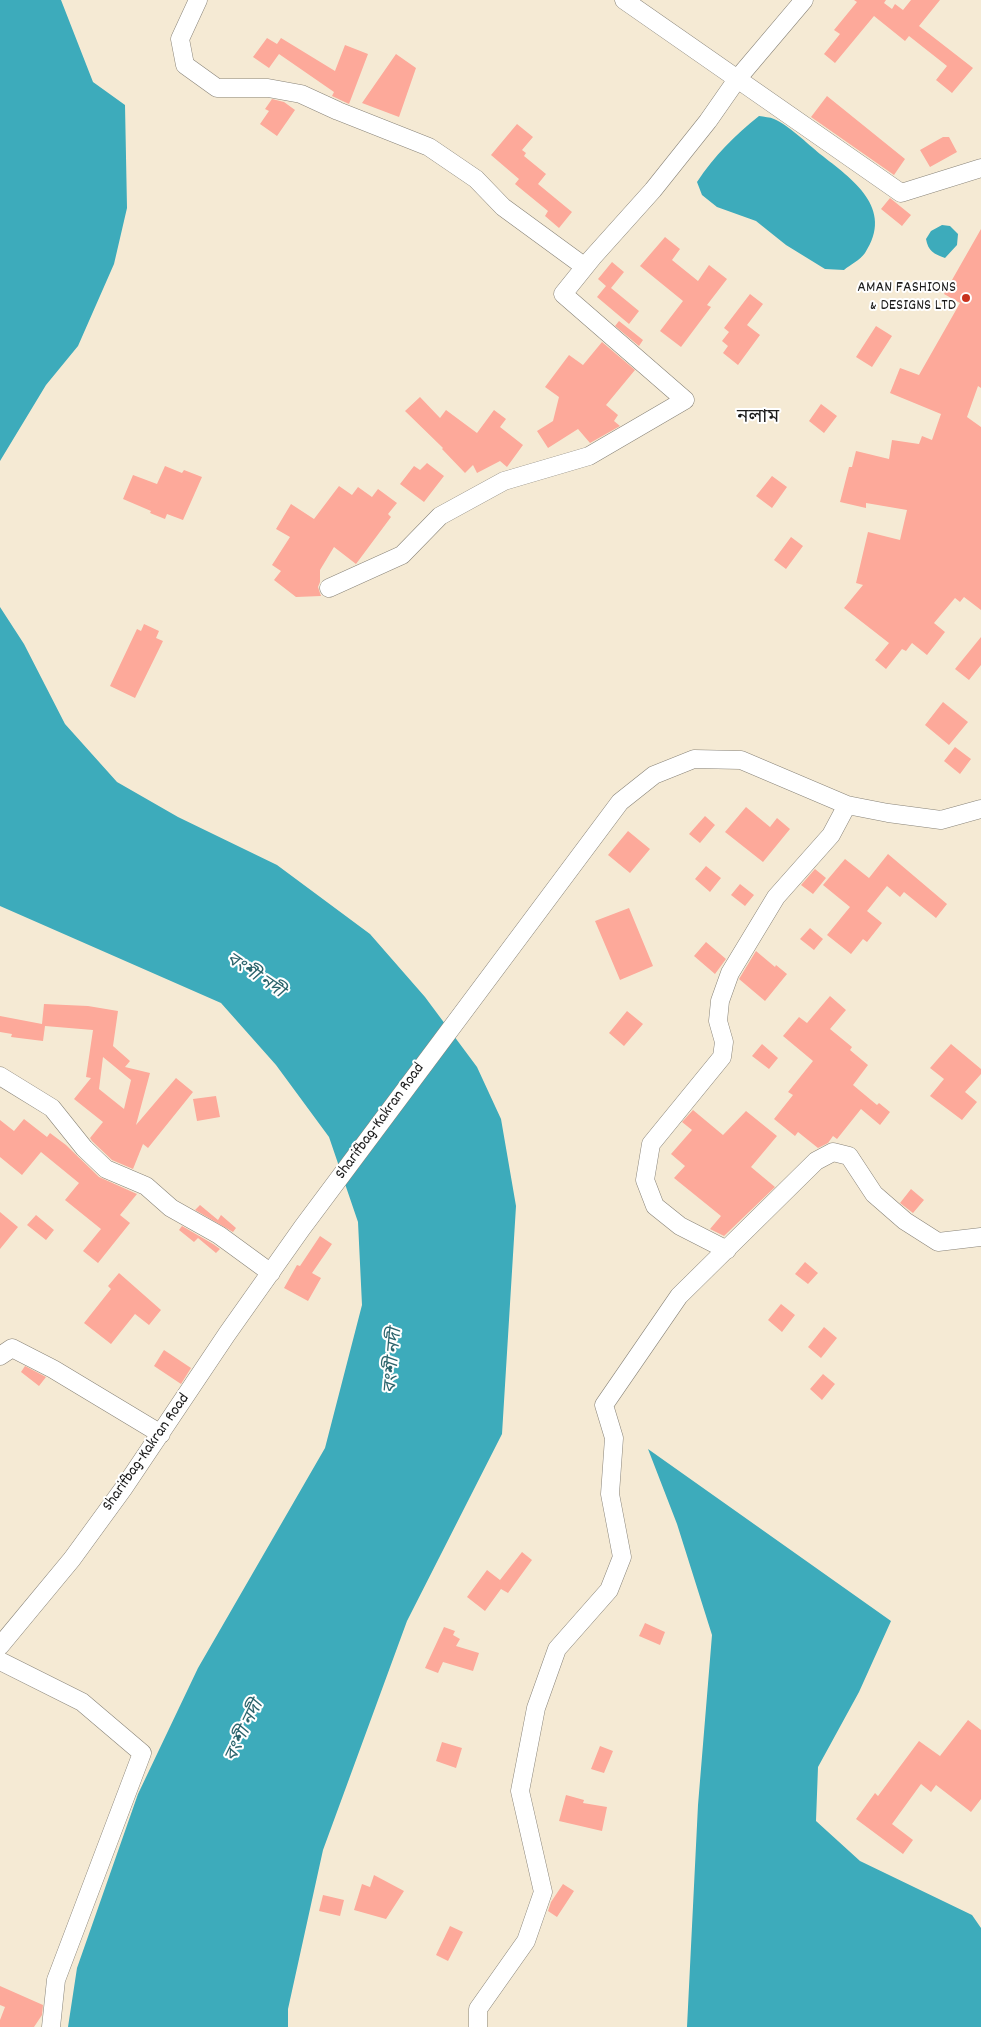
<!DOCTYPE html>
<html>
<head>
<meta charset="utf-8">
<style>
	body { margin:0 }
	canvas { display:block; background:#f5ead4 }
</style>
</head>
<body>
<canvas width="981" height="2027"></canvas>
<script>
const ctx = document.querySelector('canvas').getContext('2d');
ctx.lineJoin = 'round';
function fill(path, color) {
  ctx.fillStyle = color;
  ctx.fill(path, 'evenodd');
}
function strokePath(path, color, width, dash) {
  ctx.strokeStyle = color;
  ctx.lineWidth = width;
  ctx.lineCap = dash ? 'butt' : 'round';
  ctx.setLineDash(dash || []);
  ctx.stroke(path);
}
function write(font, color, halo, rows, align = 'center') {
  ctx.font = font + ' Dekko,"Noto Sans Bengali",sans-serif';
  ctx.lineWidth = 4;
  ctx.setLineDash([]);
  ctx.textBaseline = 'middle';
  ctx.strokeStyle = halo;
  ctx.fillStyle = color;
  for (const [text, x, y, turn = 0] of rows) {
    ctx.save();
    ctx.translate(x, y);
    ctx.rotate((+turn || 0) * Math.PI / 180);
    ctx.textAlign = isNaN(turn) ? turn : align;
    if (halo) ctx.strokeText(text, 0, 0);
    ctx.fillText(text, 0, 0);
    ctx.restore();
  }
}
fill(new Path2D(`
	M0,0h61l32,82 32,23 2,103 -13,56 -36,82 -32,39 -46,76z
	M759,116c5,1 11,1 15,3 14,6 34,25 46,35 32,25 75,54 45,99 -5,7 -15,12 -21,17l-19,-1 -39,-24 -30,-24 -39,-14 -15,-12 -5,-13c17,-26 38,-47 62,-66z
	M942,225l8,1 8,8 -1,11 -12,13c-11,-4 -17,-7 -19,-19l5,-8z
	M0,607l24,37 41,80 52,58 61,35 99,48 93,69 55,63 52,70 24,52 15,87 -14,228 -95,187 -84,229 -35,159v18h-220l9,-59 61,-174 60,-126 127,-220 37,-143 -4,-83 -29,-85 -53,-72 -55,-62 -221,-97z
	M648,1449l243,172 -32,71 -41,75 -2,54 44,40 112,54 9,13v99h-294l11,-222 14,-170 -35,-111z`), '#3dabbb');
fill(new Path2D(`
	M854,0h32l-2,3 8,6 3,-5 8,6 8,-10h29l-21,26 54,42 -21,25 -16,-13 11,-14 -38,-30 -4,5 -31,-25 -39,47 -11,-9 16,-20 -6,-4 23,-28z
	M267,38l10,6 4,-6 54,33 10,-26 23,9 -19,50 -17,-8 2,-4 -55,-38 -10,14 -16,-11z
	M396,54l20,14 -17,49 -37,-14z
	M827,96l78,63 -11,16 -83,-58z
	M272,99l12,3 11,8 -18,26 -17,-12 9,-13 -4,-2z
	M517,124l16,13 -11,13 4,3 -2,3 22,18 -8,10 34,28 -13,16 -14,-12 3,-5 -33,-27 4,-5 -28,-24z
	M943,137h6l8,15 -27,15 -10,-17z
	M890,198l21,17 -9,11 -21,-17z
	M981,229v159l-3,-2 -11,31 14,10v183l-17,-13 -4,5 -5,-4 -21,25 11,9 -18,23 -15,-12 -6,8 -4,-2 -16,20 -11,-9 14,-17 -45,-35 19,-23 -7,-2 12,-51 32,8 7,-30 -41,-7v5l-26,-6 9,-35h3l4,-16 33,8 3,-19 27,4 3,-8 10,4 9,-26 -51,-21 10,-25 19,7 41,-72 -16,-9z
	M665,237l15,12 -8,11 26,21 11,-16 18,14 -20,26 4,2 -30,40 -21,-16 23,-30 -43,-35z
	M612,262l12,10 -13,16 28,23 -10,13 -32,-27 9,-11 -8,-7z
	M750,294l13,10 -16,21 13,10 -22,30 -15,-12 5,-7 -6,-5 7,-9 -5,-4z
	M619,321l24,19 -4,6 -24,-20z
	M876,326l16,10 -20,31 -16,-10z
	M602,342l33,28 -29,35 12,10 -4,6 6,5 -30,17 -12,-14 -30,19 -11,-17 16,-10 6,-24 -14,-10 24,-32 14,10z
	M420,397l20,21 6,-8 31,23 17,-23 12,9 -6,8 23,18 -16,22 -7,-6 -23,12 -4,-8 -8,8 -23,-24 1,-1 -38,-37z
	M821,404l16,12 -13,17 -15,-12z
	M427,463l17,13 -20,26 -24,-18 14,-18 6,4z
	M165,466l17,7 2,-3 18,7 -19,43 -16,-6 -2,5 -15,-6 1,-2 -28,-12 10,-24 24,9z
	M772,476l15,11 -15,21 -16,-12z
	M339,486l13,9 6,-8 14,10 6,-8 19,14 -9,11 3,3 -35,47 -22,-17 -14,23v12l-2,5 3,9 -25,1 -22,-17 7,-9 -9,-6 18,-28 -14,-8 15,-25 23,15z
	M791,537l12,9 -17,23 -12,-9z
	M144,624l15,7 -3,7 7,3 -28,57 -25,-12 27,-57 4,2z
	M981,637v28l-12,15 -14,-11z
	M943,702l25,20 -19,23 -24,-20z
	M955,747l16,12 -11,15 -16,-13z
	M746,807l24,20 7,-9 13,11 -27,33 -38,-30z
	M705,816l10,9 -15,18 -11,-9z
	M628,831l22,18 -20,24 -22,-18z
	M888,854l59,50 -11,14 -32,-26 -4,5 -13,-11 -20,25 15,12 -15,19 -4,-3 -12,15 -24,-19 23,-28 -27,-22 22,-26 24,19z
	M706,866l15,12 -11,14 -15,-13z
	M815,869l11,9 -13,16 -12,-9z
	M740,884l14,11 -9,11 -14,-11z
	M629,908l24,58 -33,14 -25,-59z
	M810,928l13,11 -9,11 -14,-11z
	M706,942l20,17 -11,15 -21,-18z
	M756,951l19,16 1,-2 11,9 -22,27 -26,-22z
	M830,996l16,14 -16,19 22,18 -2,3 18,15 -15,20 24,20 2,-2 11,9 -10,13 -19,-16 -24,30 -4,-3 -5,7 -10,5 -20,-16 -3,4 -21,-17 19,-24 -5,-3 25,-31 -30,-25 16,-19 8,6z
	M44,1004l44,2 30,5 -5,35 17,15 -5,6 25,6 -14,52 40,-47 17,14 -45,56 -5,-4 -10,25 -21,-9 -20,-19 -2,-3 13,-16 -29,-23 17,-21 -5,-1 7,-47 -48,-4 -2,15 -32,-4 1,-3 -12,-2v-16l42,8zM103,1057l28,23 -7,29 -25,-20z
	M627,1011l16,13 -19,22 -15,-13z
	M762,1044l16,14 -9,11 -17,-13z
	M951,1044l30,25v5l-16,18 12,10 -15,18 -32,-24 14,-17 -14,-11z
	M216,1096l4,21 -23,4 -4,-22z
	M693,1110l30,25 23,-24 31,25 -26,31 24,20 -51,49 -14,-7 11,-13 -47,-38 11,-12 -14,-12 21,-24 -10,-8z
	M24,1119l23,18 3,-4 16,12 33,32 38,17 -17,21 10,8 -32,40 -15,-12 18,-22 -36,-29 14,-17 -38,-31 -19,23 -22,-18v-37l14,11z
	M911,1189l13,11 -11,13 -13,-10z
	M200,1205l18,15 3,-5 15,13 -3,4 -38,-22z
	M0,1212l18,15 -18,22z
	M36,1215l18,15 -8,10 -19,-15z
	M182,1226l31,18 7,5 -4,4 -18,-15 -4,4 -15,-12z
	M320,1236l12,8 -20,29 9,5 -13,23 -24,-13 13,-23 3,1z
	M805,1262l13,11 -10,11 -13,-10z
	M119,1273l42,37 -12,15 -14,-11 -24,30 -27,-21 27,-34 -3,-3z
	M781,1304l14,11 -13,17 -14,-12z
	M824,1327l13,11 -16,20 -13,-11z
	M164,1350l27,18 -10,16 -27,-18z
	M25,1366l21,11 -7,9 -18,-14z
	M823,1374l12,10 -13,16 -12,-11z
	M522,1552l10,8 -24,33 -7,-4 -16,22 -18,-14 20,-27 13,10z
	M645,1623l20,9 -5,13 -21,-9z
	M444,1627l11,4 -2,4 7,4 -4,7 23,7 -6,18 -30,-9 -5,11 -13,-5z
	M968,1720l13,10v69l-10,13 -35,-27 -5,7 -10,-8 -29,40 21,16 -10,14 -47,-35 19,-26 3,3 41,-55 21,15z
	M442,1742l20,6 -6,20 -20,-7z
	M600,1746l13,5 -9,22 -13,-4z
	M566,1795l18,5 -1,3 24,4 -5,24 -43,-10z
	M374,1875l30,16 -18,28 -32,-9 8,-26 8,3z
	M563,1884l11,7 -17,26 -9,-6 3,-9z
	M323,1895l21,5 -4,16 -21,-5z
	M450,1926l13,6 -15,29 -12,-6z
	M0,1986l43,19 -1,10 -8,12h-34v-7l5,-13 -5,-2z`), '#fda99a');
const street = new Path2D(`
	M198,0l-18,39 5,26 32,23h51l33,6 37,17 91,36 47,32 27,28 82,60
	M624,0l277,193 80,-25
	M329,588l73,-33 38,-39 64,-35 85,-25 96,-56 -122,-106 29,-36 61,-68 55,-69 30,-43 66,-78
	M0,1076l52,32 32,40 22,21 40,17 25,22 48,27 52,38
	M727,1250l-47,-24 -25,-20 -10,-26 6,-36 71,-87 2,-15 -6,-21 2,-20 10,-28 46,-76 55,-62 16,-30 41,8 53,7 40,-11
	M0,1356l12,-8 41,21 108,65
	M0,1646l72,-87 51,-70 104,-155 75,-106 318,-426 34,-27 40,-16 47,1 106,45
	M0,1661l82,41 60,51 -86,227 -5,47
	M478,2027v-18l48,-68 17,-49 -23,-101 16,-83 21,-59 52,-59 13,-33 -12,-63 4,-56 -10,-33 75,-109 137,-135 17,-9 16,4 25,38 31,27 33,21 43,-5`);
strokePath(street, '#888378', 19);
strokePath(street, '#fff', 18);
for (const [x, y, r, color] of [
	[966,298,5,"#c8321e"]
]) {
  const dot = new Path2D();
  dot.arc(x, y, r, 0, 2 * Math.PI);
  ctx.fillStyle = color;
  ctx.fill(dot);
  strokePath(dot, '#fff', 2);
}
write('16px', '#1c1c1c', '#fff', [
	["AMAN FASHIONS",956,289],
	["& DESIGNS LTD",956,307]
], 'right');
write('16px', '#1c1c1c', '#fff', [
	["Sharifbag-Kakran Road",381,1122,-54],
	["Sharifbag-Kakran Road",147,1453,-55]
]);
write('italic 18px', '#2c646c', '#fff', [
	["বংশী নদী",254,977,34],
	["বংশী নদী",395,1361,-85],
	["বংশী নদী",246,1732,-64]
]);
write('19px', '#1c1c1c', '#fff', [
	["নলাম",758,419]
]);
</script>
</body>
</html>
